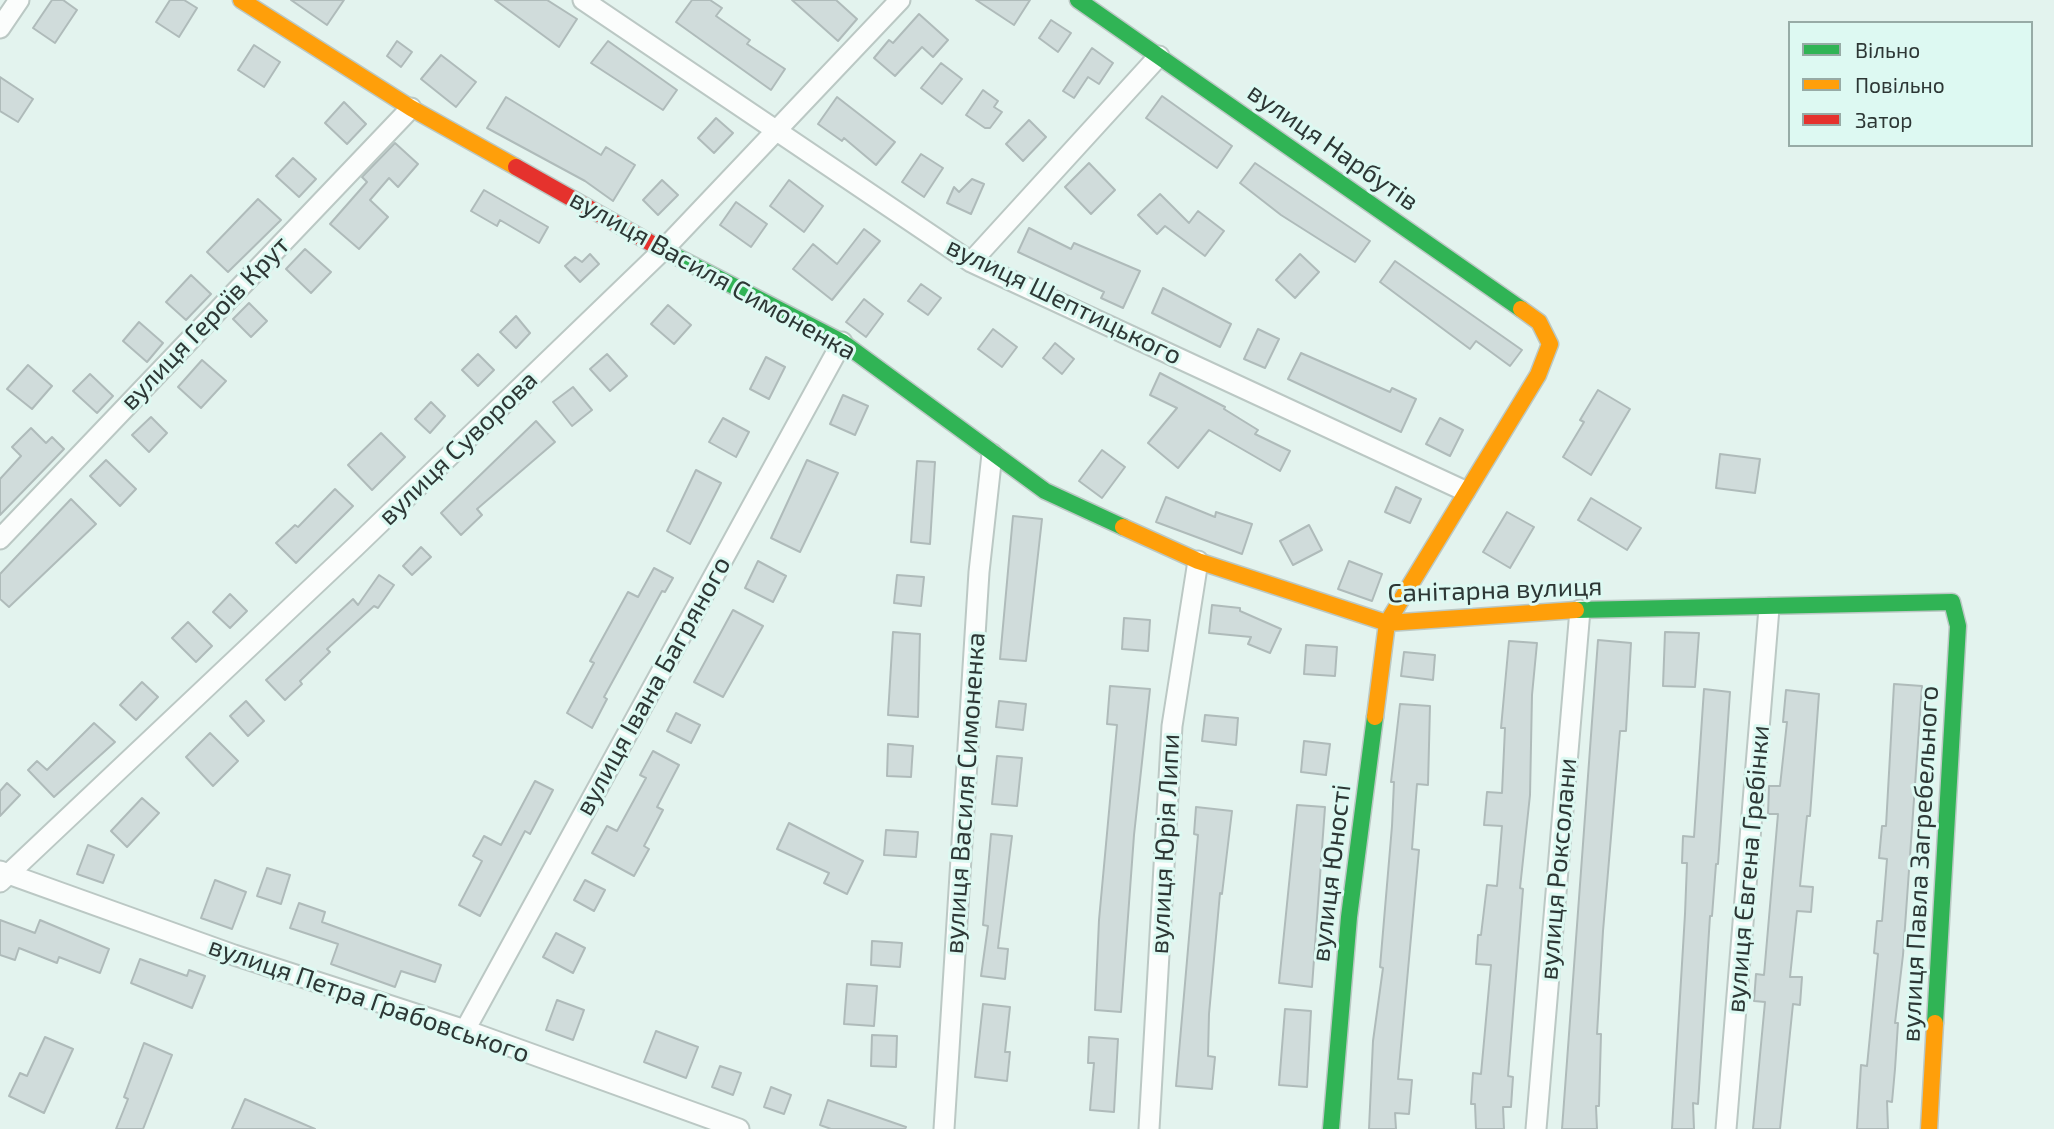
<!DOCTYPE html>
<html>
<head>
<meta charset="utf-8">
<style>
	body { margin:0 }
	#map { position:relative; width:2054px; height:1129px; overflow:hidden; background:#e3f3ee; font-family:"Exo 2",sans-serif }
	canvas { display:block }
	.legend { position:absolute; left:1788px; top:21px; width:245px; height:126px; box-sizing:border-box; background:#ddf9f2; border:2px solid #97aba6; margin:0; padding:9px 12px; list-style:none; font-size:21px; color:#2d3735 }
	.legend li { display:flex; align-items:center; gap:14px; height:35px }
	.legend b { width:35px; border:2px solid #97aba6 }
</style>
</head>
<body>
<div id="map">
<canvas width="2054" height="1129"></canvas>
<ul class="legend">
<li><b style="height:9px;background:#30b455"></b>Вільно</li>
<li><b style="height:9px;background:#ff9f0a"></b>Повільно</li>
<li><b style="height:9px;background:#e5322d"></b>Затор</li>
</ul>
</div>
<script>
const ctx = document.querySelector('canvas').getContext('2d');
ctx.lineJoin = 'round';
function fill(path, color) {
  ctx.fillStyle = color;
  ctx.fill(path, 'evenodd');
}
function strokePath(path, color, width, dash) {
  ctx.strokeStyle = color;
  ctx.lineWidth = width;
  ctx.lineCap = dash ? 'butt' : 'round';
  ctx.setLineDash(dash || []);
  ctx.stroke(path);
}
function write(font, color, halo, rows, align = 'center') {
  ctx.font = font + ' "Exo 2",sans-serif';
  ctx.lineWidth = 6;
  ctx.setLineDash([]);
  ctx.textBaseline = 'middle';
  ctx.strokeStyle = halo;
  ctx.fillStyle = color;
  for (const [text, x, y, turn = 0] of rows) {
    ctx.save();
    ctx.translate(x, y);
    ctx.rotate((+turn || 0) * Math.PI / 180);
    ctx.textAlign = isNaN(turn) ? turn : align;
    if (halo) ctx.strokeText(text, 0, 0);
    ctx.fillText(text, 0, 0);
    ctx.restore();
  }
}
const building = new Path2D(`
	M52,0h11l14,10 -22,33 -22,-15z
	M170,0h14l13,8 -18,29 -23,-15z
	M291,0h53l-17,25z
	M495,0h52l30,19 -18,28z
	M692,0h18l12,8 -6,8 34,24 -3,4 38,25 -14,21 -95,-68z
	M792,0h44l21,19 -19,22z
	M976,0h54l-16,25z
	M919,14l29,26 -15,17 -11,-10 -27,29 -21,-18 15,-18 4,3z
	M1051,20l20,13 -13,19 -19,-14z
	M397,41l15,11 -11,15 -14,-11z
	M608,41l69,49 -14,20 -72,-47z
	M254,45l26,17 -16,25 -26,-17z
	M1092,48l21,15 -14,21 -11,-7 -14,21 -11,-7z
	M441,55l35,27 -20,25 -35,-28z
	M941,63l21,16 -20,25 -21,-16z
	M0,77l33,22 -15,23 -18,-11z
	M983,90l15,11 -4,6 8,5 -12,16h-5l-19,-13z
	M1162,96l70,50 -15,22 -71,-50z
	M506,97l95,58 5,-8 29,18 -22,36 -28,-20 -98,-53z
	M837,97l58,45 -19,23 -32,-27 -2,3 -24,-17z
	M344,102l22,22 -19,20 -22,-21z
	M716,118l17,15 -19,20 -16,-15z
	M1029,120l17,17 -23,24 -17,-17z
	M395,143l23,21 -20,23 -9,-9 -19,22 18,17 -29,32 -29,-25 37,-42 -5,-5z
	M921,154l22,14 -19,29 -22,-15z
	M293,158l23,21 -17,18 -23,-21z
	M1089,163l26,27 -24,24 -26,-27z
	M1255,163l115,78 -15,21 -74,-47 -41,-32z
	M972,179l12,5 -13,30 -24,-11 7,-16 5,5z
	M662,180l16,15 -20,20 -15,-15z
	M789,180l34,26 -19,26 -34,-26z
	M484,190l64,37 -9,16 -39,-23 -3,6 -26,-15z
	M1160,194l29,29 9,-12 26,20 -19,25 -40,-30 -8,8 -19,-19z
	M258,199l23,21 -53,52 -21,-20z
	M736,202l31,22 -16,23 -31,-22z
	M1029,228l42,21 3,-6 66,28 -17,37 -22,-10 3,-6 -86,-40z
	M864,229l16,12 -48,59 -39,-31 20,-25 24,20z
	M305,249l26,23 -20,21 -25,-24z
	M590,254l9,10 -19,18 -15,-16 10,-9 7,5z
	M1300,254l19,18 -24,26 -19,-18z
	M1395,261l127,89 -12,16 -34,-25 -6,8 -90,-67z
	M191,275l20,19 -25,26 -20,-18z
	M921,284l20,14 -13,17 -20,-14z
	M1163,288l68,36 -11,23 -68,-34z
	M864,299l19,15 -17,23 -20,-15z
	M249,303l18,18 -16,16 -18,-18z
	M668,305l23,20 -17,19 -23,-20z
	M516,316l14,17 -14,15 -16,-16z
	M139,322l24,21 -16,19 -24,-21z
	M993,329l24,18 -15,20 -24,-18z
	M1258,329l21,10 -14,29 -21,-9z
	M1055,343l19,16 -12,15 -19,-16z
	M1301,353l89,39 2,-4 24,11 -15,33 -113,-53z
	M478,354l16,16 -16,16 -16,-16z
	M607,354l20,22 -17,15 -20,-22z
	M766,357l19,10 -16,32 -19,-10z
	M202,360l24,21 -25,27 -23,-21z
	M28,365l24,21 -20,23 -25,-20z
	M1160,373l65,34 -1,2 34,21 -3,4 35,17 -10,20 -71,-41 -31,38 -30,-25 29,-35 -27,-13z
	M90,374l23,22 -16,17 -24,-22z
	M573,387l19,23 -20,16 -19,-24z
	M1598,390l32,19 -39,66 -28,-18 21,-35 -4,-2z
	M843,395l25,11 -13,29 -25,-11z
	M431,402l14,14 -15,17 -15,-14z
	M151,417l16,16 -18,19 -17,-17z
	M723,418l26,14 -13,25 -27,-15z
	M1440,418l23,12 -13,26 -24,-12z
	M536,421l19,21 -78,67 5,6 -21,20 -20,-22z
	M31,428l15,15 6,-6 12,12 -64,66v-36l21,-23 -9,-9z
	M381,433l24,24 -33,33 -24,-25z
	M1102,450l23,17 -23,31 -23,-17z
	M1720,454l40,5 -5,34 -39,-5z
	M106,460l30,29 -16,17 -30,-30z
	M807,460l31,13 -38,79 -29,-14z
	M917,461l18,1 -5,82 -19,-2z
	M696,470l25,13 -31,61 -23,-13z
	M1396,487l25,12 -11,24 -25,-11z
	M335,489l18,17 -57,57 -20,-20 19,-18 3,2z
	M1166,497l49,20 1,-5 36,12 -10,30 -86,-32z
	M1591,498l50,30 -14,22 -49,-30z
	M71,499l25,25 -87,83 -9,-8v-25z
	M1507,512l27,15 -24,41 -27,-16z
	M1013,516l29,3 -16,142 -26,-2z
	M1309,525l13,25 -29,15 -13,-24z
	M421,547l10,10 -19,18 -9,-9z
	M758,561l28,15 -13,26 -28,-14z
	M1349,561l33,13 -10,27 -34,-12z
	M654,568l19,10 -8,14 -3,-1 -58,106 3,2 -15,29 -25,-15 27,-50 -4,-2 38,-69 10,5z
	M379,575l15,10 -16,23 -4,-2 -47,43 3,3 -30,29 2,3 -17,16 -19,-20 87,-81 5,6z
	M897,575l27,2 -3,29 -27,-3z
	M230,594l17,17 -17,17 -17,-16z
	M1212,605l28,3v3l41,18 -11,24 -22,-9 3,-7 -42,-4z
	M733,610l30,16 -40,71 -29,-15z
	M1124,618l26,2 -2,31 -26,-2z
	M188,622l24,24 -16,16 -24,-24z
	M893,632l27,2 -2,83 -30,-2z
	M1665,632l34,1 -4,54 -32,-1z
	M1598,640l33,3 -5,88h-6l-17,200 -6,103h4l-2,72h-3l1,23h-35z
	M1509,641l28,2 -5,52 -2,100 -10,93 3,1 -15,187 5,1 -2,30h-8l1,22h-28l-1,-25h-4l2,-31 8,1 10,-109 -15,-1 2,-29h3l6,-50 10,1 5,-60 -18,-1 3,-33 15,1 3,-65h-4z
	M1306,645l31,2 -2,29 -31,-2z
	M1404,652l31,3 -2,25 -32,-4z
	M142,682l16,15 -22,23 -16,-15z
	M1894,684l28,2 -19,269 -8,68h3l-3,46 -3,33 -5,-1 1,28h-31l4,-64 6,1 11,-112 -4,-1 3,-32h5l5,-62 -8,-1 3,-32h4z
	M1110,686l40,3 -16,146 -13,177 -26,-2 4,-90 18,-195 -10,-1z
	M1704,689l26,3 -12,172h-2l-4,52h-2l-12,188 -5,-1 1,26h-22l13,-215 2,-51h-5l1,-27 11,1z
	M1786,690l33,4 -9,122h-3l-7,70 13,1 -2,25 -14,-1 -7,66h12l-2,28 -7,-1 -13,125h-27l12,-127 -11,-1 2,-27 8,1 14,-161h-10l1,-28h11l7,-64h-4z
	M246,701l18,20 -16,15 -18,-20z
	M999,701l27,3 -3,26 -27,-3z
	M1400,704l30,2 -2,79 -11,-1 -5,65 7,1 -21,229 14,1 -3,34 -14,-1 1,16h-27l4,-88 10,-73 -3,-1 12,-141 2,-44h-3z
	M676,713l24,12 -9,18 -24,-12z
	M1205,715l33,3 -2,27 -34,-4z
	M94,723l21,19 -61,55 -26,-27 9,-9 10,9z
	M210,733l28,28 -25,25 -27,-29z
	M1304,741l26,3 -4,31 -25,-3z
	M888,744l25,2 -2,31 -24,-1z
	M653,751l26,14 -22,42 6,3 -19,36 5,3 -15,27 -42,-23 15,-27 10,5 29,-53 -6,-3z
	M997,756l25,2 -5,48 -25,-2z
	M535,781l18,9 -23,44 -5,-3 -45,85 -21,-11 23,-44 -9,-5 11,-20 17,9z
	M7,783l13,12 -20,21v-25z
	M142,798l17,15 -32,34 -16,-16z
	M1297,805l28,2 -13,180 -33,-4z
	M1196,807l36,4 -10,83 -2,-1 -11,121 -1,42 7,1 -3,32 -36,-3 22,-251 -4,-1z
	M789,823l74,38 -16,33 -23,-11 5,-10 -52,-24z
	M886,830l32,2 -2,25 -32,-2z
	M991,834l21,2 -14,112 10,1 -3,30 -24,-3 7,-50 -5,-1z
	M88,845l26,10 -11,28 -26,-9z
	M267,868l23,7 -9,29 -24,-8z
	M215,880l31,12 -14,37 -31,-11z
	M585,880l20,10 -11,21 -20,-11z
	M299,903l26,9 -3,10 119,43 -6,17 -34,-11 -6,16 -64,-23 7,-20 -48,-16z
	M0,920l35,13 5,-13 69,29 -9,24 -41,-16 -2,6 -38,-15 -4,12 -15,-5z
	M556,933l29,15 -12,25 -30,-16z
	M872,941l30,2 -2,24 -29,-2z
	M140,959l47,17 2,-6 16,6 -13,32 -61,-25z
	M847,984l30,2 -3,40 -30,-2z
	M557,1000l27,10 -11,30 -27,-10z
	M983,1004l27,3 -5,45h5l-3,29 -32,-4z
	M1285,1009l26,2 -4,76 -28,-2z
	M656,1031l42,16 -12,31 -42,-16z
	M872,1035l25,1 -1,31 -25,-1z
	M45,1037l28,12 -29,64 -35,-17 11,-23 7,3z
	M1089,1037l29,2 -4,73 -24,-2 4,-47h-6z
	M144,1043l28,12 -29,74h-27l12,-30 -4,-2z
	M720,1066l21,7 -8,22 -21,-8z
	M771,1087l20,8 -7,19 -20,-7z
	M245,1099l70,30h-83z
	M828,1100l78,27 -1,2h-74l-11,-4z`);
fill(building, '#d0dcdb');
strokePath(building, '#afbbba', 2);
const street = new Path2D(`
	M583,0l388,262 494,229
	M0,28l19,-28
	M971,262l188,-206
	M0,539l411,-431
	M0,871l234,84 231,75 274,99
	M0,882l355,-335 308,-297 237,-250
	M465,1030l377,-688
	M944,1129l35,-557 13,-118
	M1149,1129l23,-403 26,-165
	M1536,1129l44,-519
	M1726,1129l43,-521`);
const fast = new Path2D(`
	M1078,0l443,309
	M656,246l186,96 203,149 78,36
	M1576,610l376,-8 6,24 -23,397
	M1331,1129l18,-212 26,-200`);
const slow = new Path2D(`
	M241,0l170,108 105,59
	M1123,527l75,34 189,62 189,-13
	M1375,717l12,-94 151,-248 12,-31 -11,-22 -18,-13
	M1929,1129l6,-106`);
const jam = new Path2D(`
	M516,167l140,79`);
strokePath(street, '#bbc8c4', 23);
strokePath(fast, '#bbc8c4', 19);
strokePath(slow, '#bbc8c4', 19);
strokePath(jam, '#bbc8c4', 19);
strokePath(street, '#fbfdfc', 19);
strokePath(fast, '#30b455', 16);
strokePath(slow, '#ff9f0a', 16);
strokePath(jam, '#e5322d', 16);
write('26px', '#2d3735', '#ddf9f2', [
	["вулиця Нарбутів",1333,147,35],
	["вулиця Василя Симоненка",713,275,29],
	["вулиця Шептицького",1064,301,26],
	["вулиця Героїв Крут",205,323,-46],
	["вулиця Суворова",458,448,-44],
	["Санітарна вулиця",1495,590,-2],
	["вулиця Івана Багряного",653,686,-61],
	["вулиця Василя Симоненка",965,793,-86],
	["вулиця Юрія Липи",1165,844,-87],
	["вулиця Павла Загребельного",1920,864,-87],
	["вулиця Роксолани",1558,869,-85],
	["вулиця Євгена Гребінки",1748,869,-85],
	["вулиця Юності",1331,873,-83],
	["вулиця Петра Грабовського",369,1000,19]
]);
</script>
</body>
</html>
